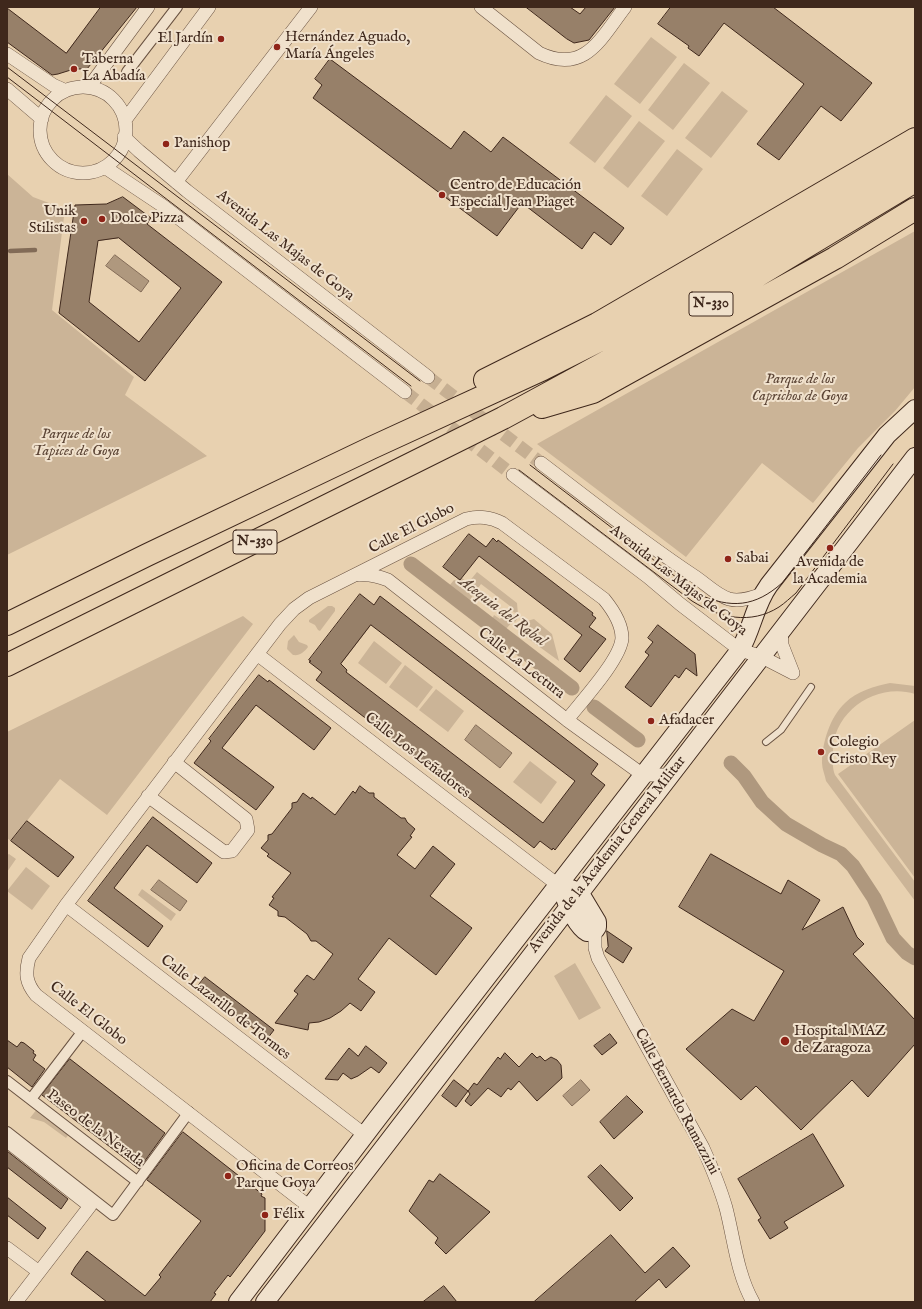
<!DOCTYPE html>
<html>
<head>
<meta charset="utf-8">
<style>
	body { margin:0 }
	#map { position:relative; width:922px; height:1309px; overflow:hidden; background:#e8d1b0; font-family:"IM FELL English",serif }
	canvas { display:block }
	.frame { position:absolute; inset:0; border:8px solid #3f281c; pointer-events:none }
</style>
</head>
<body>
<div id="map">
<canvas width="922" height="1309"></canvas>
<div class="frame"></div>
</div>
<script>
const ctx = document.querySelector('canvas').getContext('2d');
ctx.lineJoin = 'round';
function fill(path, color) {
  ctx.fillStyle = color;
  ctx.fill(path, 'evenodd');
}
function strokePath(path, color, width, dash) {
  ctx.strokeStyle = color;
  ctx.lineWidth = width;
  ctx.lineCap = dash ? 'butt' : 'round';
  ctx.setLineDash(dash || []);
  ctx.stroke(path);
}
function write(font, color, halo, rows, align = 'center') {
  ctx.font = font + ' "IM FELL English",serif';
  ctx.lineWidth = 4;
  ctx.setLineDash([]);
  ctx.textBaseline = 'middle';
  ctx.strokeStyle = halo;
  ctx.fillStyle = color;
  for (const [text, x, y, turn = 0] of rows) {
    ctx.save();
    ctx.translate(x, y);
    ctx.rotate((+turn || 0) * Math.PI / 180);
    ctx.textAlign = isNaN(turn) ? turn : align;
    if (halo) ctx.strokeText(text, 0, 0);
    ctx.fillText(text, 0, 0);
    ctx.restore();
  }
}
fill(new Path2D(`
	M651,37l26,20 -37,47 -26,-20z
	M684,63l26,20 -37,47 -25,-20z
	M722,91l26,20 -37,47 -26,-20z
	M606,95l26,21 -37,47 -26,-20z
	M639,121l26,20 -37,47 -25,-20z
	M677,149l26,20 -36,47 -26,-20z
	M7,174l26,23 32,12 -13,101 82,67 -9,18 82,61 -200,99z
	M915,231v156l-20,24 -37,37 -45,55 -51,-40 -76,94 -149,-113z
	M477,572l40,31 1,12 -8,-6v-3l-29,-22 -12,17 -20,-15 5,-6 3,1 1,-3 2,2 2,-2 6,5z
	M328,606h4l3,2v3l-15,20 -2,-1 -3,-5 -6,-3v-2z
	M502,609l3,2 2,-1 10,9 -2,3 -2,-1 -7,8 -14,-10 2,-4 6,4 2,-3 -4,-3z
	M243,616l10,8 -146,191 -47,-36 -49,62 -4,-3v-106z
	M534,619l18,15 7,27 -40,-29 8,-11z
	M294,635l5,7 8,3 1,2c-4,5 -8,9 -15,8l-6,-6 1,-8z
	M374,641l28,22 -16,21 -28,-21z
	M405,665l28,22 -16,21 -28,-21z
	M890,683l25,3v8c-39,-12 -83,18 -82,59 0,7 -1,15 2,22l80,107v19l-89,-120c-1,-6 -4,-12 -4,-18 0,-20 8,-46 23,-60 12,-12 30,-17 45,-20z
	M436,689l28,22 -16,21 -29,-22z
	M915,720v158l-77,-104z
	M530,761l27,21 -16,22 -28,-22z
	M9,854l7,5 -9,13v-17z
	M26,867l24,19 -18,24 -25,-19z
	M142,889l34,25 -5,7 -33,-26z
	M575,963l26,45 -22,12 -25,-44z
	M37,1109l32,25 -3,4 -22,-16 -14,-4z`), '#cbb497');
const water = new Path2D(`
	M115,255l34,26 -8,11 -35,-26z
	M476,725l36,28 -12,15 -35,-28z
	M159,880l28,21 -7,10 -29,-21z
	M581,1080l9,10 -18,16 -9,-10z`);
fill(water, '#af987e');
strokePath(water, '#826b57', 1);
strokePath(new Path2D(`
	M10,251l25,-1`), '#826b57', 4.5);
strokePath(new Path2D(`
	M411,564l161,124
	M594,707l44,33
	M731,763l13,13 18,26 24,22 36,21 19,9 12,12 21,32 19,40 14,15 8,5`), '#af987e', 15);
const building = new Path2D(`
	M101,7h36l-50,62h-13l-16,5 -6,1 -45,-33v-34l59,45z
	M526,7h44l10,7 6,-7h29l-26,33 -15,3 -7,-4z
	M671,7h102l99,76 -31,38 -20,-15 -42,54 -22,-16 47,-60 -80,-61 -25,33 -11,-8 1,-2 -31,-22z
	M330,59l121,90 13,-18 27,21 12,-15 121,91 -13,17 -17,-13 -12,17 -60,-46 -25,33 -184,-138 9,-13 -7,-6z
	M123,197l28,21 -4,6 75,58 -77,99 -86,-68 16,-108 31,-1zM119,238l62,50 -42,54 -50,-40 9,-61z
	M469,534l17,13 7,-9 4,4 1,-2 95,73 -1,2 4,3 -7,9 17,12 -26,33 -16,-13 18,-24 -103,-79 -19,24 -17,-13z
	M360,594l14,11 6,-9 218,168 -7,10 14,11 -50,65 -2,-2 -1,2 -12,-9 -6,7 -218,-168 6,-8 -13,-10 2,-1 -2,-1zM371,625l204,156 -32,42 -197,-151 1,-2 -6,-6z
	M658,625l37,29 2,22 -11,-8 -7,10 -4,-3 -24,32 -26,-20 24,-32 -4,-3 8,-10 -5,-4z
	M259,675l9,7 1,-2 62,48 -17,22 -58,-45 -34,43 52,39 -18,23 -62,-47 17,-22 -2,-2z
	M360,786l9,7h5v4l27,21h4l2,4 8,7 -5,7 2,1 -15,18 18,14 18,-23 22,18 -25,32 42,32 -36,47 -47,-37 -31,41 17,13 -14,19 -11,-8 -9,8 -11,7 -11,4 -10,1 -1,7 -33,-7 23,-29 -4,-3 13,-16 7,5 19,-26 -17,-13h-5l-4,-7 -22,-17 -7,-1v-5l-9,-6 5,-7 -2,-1 19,-24 -24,-17 2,-2 -8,-6 7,-8v-5l4,-1 20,-26v-5l5,-1 6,-9 8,6 1,-2 23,18 18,-24 2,2z
	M153,817l59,46 -15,20 -50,-38 -33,43 49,38 -15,21 -60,-46z
	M27,821l47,36 -16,20 -47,-36z
	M711,854l70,40 7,-14 32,20 -18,30 41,-23 14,30 7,7 -11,10 62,66v24l-47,53 -16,-17 -51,50 -45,-44 -15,14 -55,-51 46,-40 22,12 30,-50 -105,-64z
	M607,931l25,17 -9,15 -18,-12 3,-4z
	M205,977l69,53 -7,9 -69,-53z
	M610,1034l7,9 -15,12 -8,-9z
	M7,1040l10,7 4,-5 3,1 10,8 -1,2 3,2 -3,5 12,9 -13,18 -25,-20z
	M366,1046l21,17 -8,10 -8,-6 -13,9 -7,3 -8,-6 -5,7 -13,-1 24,-31 9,8z
	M505,1053l14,14 13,-14 5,5 3,-2 5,5 6,-4 6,3 4,5 1,13 -25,23 -18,-20 -8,9 -3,-2 -7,9 -13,-9 -17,18 -6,-5 5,-7 -2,-3 6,-8 3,2 21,-28 2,2z
	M70,1059l95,74 -26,36 -97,-74z
	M454,1080l14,11 -12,16 -14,-11z
	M627,1096l16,16 -29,27 -14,-17z
	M183,1132l79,62 -1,2 4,2v33l-35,46 -2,-2 -14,18 2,1 -6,8h-103l-36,-28 4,-7 12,-16 58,45 16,-19 -2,-2 42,-54 -54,-41z
	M813,1134l31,52 -60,36 4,6 -18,11 -12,-19 3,-2 -23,-39z
	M7,1151l61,48 -7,10 -54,-42z
	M601,1165l32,33 -13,13 -32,-34z
	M440,1174l50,38 -44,42 -11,-11 3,-5 -29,-27 20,-31 4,2z
	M7,1197l39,31 -8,11 -31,-24z
	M611,1235l34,38 28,-26 17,19 -24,22 -7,-9 -25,23h-100z
	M444,1286l13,16h-34z`);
fill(building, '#978069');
strokePath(building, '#3f281c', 1);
strokePath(new Path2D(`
	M428,377l113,86
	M405,392l108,83`), '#c6af92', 13, [13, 6]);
const service = new Path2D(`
	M766,742l15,-12 30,-43`);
const pedestrian = new Path2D(`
	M127,72l50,-65
	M7,1081l131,101
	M31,1099l52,-68
	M7,1132l106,83 76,-103`);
const minor = new Path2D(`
	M481,7l58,46c46,22 62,-15 86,-46
	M7,54l46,31 11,5
	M40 130a43 43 0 1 1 86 0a43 43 0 1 1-86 0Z
	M89,87l59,-80
	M7,89l35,30
	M125,120l84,-113
	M124,137l15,14 48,40 241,186
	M106,168l57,38 242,186
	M176,182l135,-175
	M541,463c50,38 100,78 153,113 11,7 22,19 35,23 11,3 23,-1 33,-5
	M513,475l135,102 32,27 60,46 20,6 33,17
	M359,575c11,-1 19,1 29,5l179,140 76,55h27
	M781,629l1,16 11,28
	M257,654l301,231
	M148,796l76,56 8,-1 16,-21 -2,-11 -72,-57
	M66,905l299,230
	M595,930v18l3,10 105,190c9,20 17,39 23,60 8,31 11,66 27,94
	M7,1141l83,65 -74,96
	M311,1208l-275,-213c-10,-12 -11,-21 -7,-37l37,-53 214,-281 14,-15 15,-11 157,-79c14,-3 24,-2 36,4l102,76c9,11 18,24 18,39 -1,21 -41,64 -55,82
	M7,1248l32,24`);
const secondary = new Path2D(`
	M565,896c1,9 14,32 22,36l8,-2 2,-3v-5l-18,-30 -11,-4
	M238,1302l139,-183 363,-469c12,-21 15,-46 29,-65l118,-150 28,-26
	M265,1302c218,-281 432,-565 650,-845`);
const trunk = new Path2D(`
	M485,380l112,-56 318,-185
	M542,407l51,-15 242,-134 80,-49
	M7,624l140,-69 224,-107 172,-79 145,-73 227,-135
	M7,665l496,-247 186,-101 226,-136`);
strokePath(service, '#695241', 8);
strokePath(pedestrian, '#695241', 12);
strokePath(minor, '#695241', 14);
strokePath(secondary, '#3f281c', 20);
strokePath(trunk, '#3f281c', 24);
strokePath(service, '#f0e1cc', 6);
strokePath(pedestrian, '#f0e1cc', 10);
strokePath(minor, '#f0e1cc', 13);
strokePath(secondary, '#f0e1cc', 18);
strokePath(trunk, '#e8d1b0', 22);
strokePath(new Path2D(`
	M7,67l413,314
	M7,77l404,309
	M530,465l168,129c33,15 57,13 84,-11l99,-128
	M519,470l173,131c27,17 59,24 87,6 6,-4 11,-9 17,-14l97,-129`), '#3f281c', 1);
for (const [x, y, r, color] of [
	[221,39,4,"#8f2418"],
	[277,47,4,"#8f2418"],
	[74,69,4,"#8f2418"],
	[166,144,4,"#8f2418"],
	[442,195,4,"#8f2418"],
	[102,219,4,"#8f2418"],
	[84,221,4,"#8f2418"],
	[830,548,4,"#8f2418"],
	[728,559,4,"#8f2418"],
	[651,721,4,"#8f2418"],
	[821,752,4,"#8f2418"],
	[785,1041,5,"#8f2418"],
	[228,1176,4,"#8f2418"],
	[265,1215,4,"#8f2418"]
]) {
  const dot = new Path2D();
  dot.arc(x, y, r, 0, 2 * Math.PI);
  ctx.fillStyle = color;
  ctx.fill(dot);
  strokePath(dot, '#f0e1cc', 1.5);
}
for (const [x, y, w] of [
	[711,304,44],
	[255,542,44]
]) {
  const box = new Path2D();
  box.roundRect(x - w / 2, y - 12, w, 24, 3);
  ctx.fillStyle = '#f0e1cc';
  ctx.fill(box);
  strokePath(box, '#3f281c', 1);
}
write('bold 14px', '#3f281c', null, [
	["N-330",711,304],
	["N-330",255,542]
]);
write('15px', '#3f281c', '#f0e1cc', [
	["Hernández Aguado,",285,38],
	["María Ángeles",285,55],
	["El Jardín",213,39,"right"],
	["Taberna",82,60],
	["La Abadía",82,77],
	["Panishop",174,144],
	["Centro de Educación",450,186],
	["Especial Jean Piaget",450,203],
	["Unik",76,212,"right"],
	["Stilistas",76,229,"right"],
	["Dolce Pizza",110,219],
	["Sabai",736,559],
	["Avenida de",830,563,"center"],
	["la Academia",830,580,"center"],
	["Afadacer",659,721],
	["Colegio",829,743],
	["Cristo Rey",829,760],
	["Hospital MAZ",794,1032],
	["de Zaragoza",794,1049],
	["Oficina de Correos",236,1167],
	["Parque Goya",236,1184],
	["Félix",273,1215]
], 'left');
write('15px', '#3f281c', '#f0e1cc', [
	["Avenida Las Majas de Goya",285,246,38],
	["Calle El Globo",412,529,-27],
	["Avenida Las Majas de Goya",678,581,38],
	["Calle La Lectura",521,664,38],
	["Calle Los Leñadores",417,756,38],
	["Avenida de la Academia General Militar",608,855,-52],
	["Calle Lazarillo de Tormes",225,1008,38],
	["Calle El Globo",88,1014,38],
	["Calle Bernardo Ramazzini",676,1102,62],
	["Paseo de la Nevada",95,1129,37]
]);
write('italic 15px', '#5b4435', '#f0e1cc', [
	["Parque de los",800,380],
	["Caprichos de Goya",800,397],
	["Parque de los",76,435],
	["Tapices de Goya",76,452]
]);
write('italic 16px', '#5b4434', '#f0e1cc', [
	["Acequia del Rabal",502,612,37]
]);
</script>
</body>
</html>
